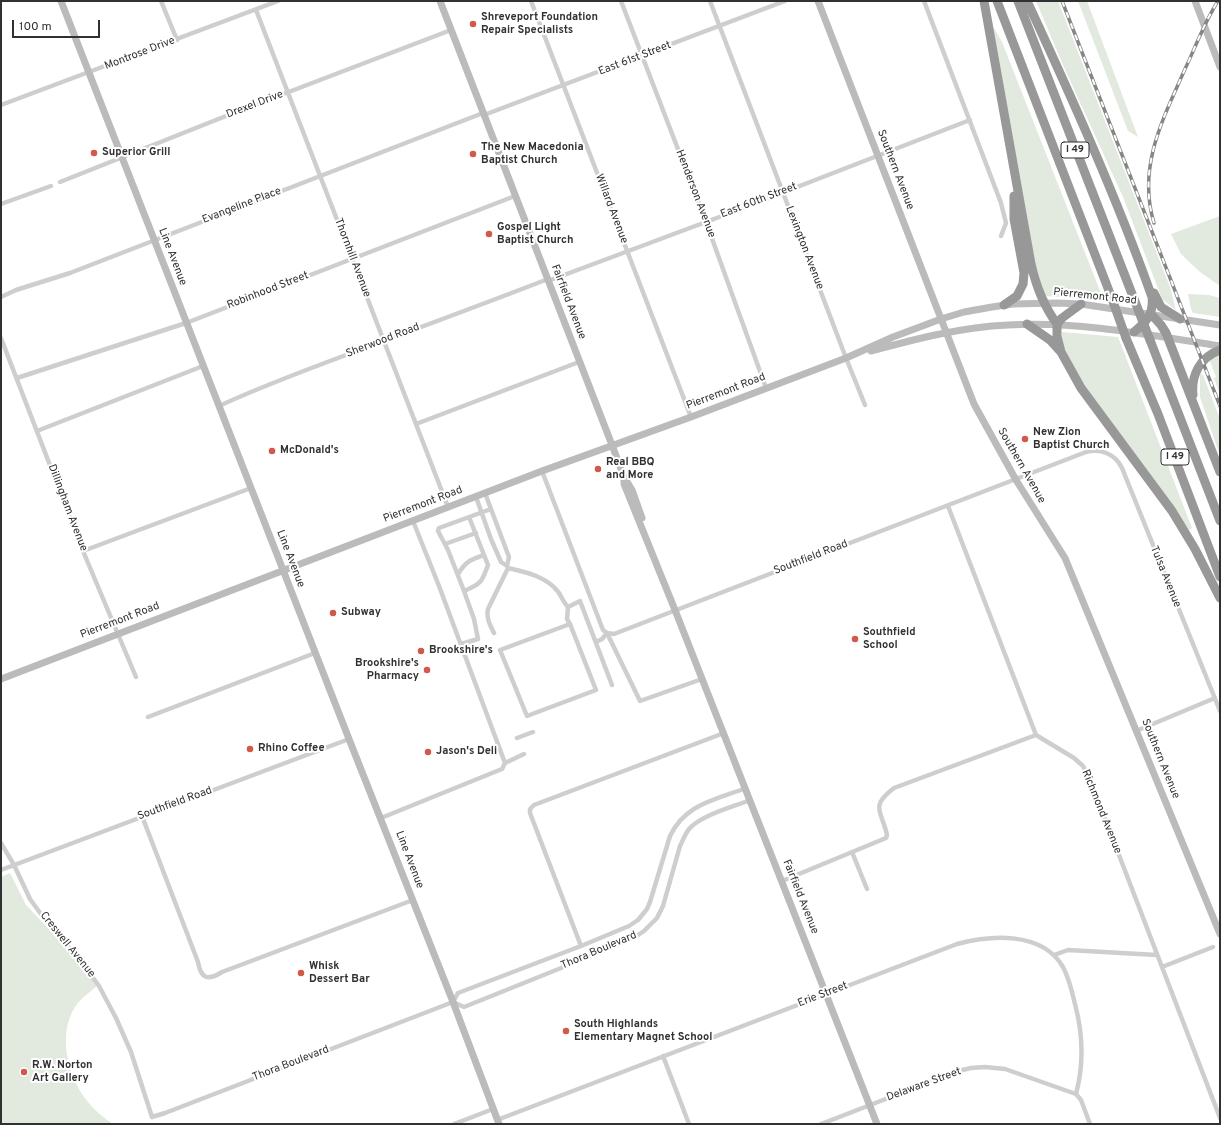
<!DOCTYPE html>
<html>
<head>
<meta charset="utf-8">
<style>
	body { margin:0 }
	#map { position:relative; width:1221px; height:1125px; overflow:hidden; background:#fff; font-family:Overpass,sans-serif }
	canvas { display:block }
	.frame { position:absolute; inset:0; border:2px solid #313131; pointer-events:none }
	.scale { position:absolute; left:12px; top:20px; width:88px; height:18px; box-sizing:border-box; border:2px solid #313131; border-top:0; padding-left:5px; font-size:12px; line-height:14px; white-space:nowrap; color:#313131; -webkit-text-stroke:3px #fff; paint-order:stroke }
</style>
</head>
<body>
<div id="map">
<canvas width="1221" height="1125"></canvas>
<div class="frame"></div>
<div class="scale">100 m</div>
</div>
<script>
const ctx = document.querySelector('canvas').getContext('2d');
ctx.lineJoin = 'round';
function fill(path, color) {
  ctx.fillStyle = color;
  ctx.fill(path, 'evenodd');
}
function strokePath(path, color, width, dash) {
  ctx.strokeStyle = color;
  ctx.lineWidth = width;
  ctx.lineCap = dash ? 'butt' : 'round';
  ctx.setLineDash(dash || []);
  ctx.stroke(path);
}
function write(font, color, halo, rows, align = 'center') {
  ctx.font = font + ' Overpass,sans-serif';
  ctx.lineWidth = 4;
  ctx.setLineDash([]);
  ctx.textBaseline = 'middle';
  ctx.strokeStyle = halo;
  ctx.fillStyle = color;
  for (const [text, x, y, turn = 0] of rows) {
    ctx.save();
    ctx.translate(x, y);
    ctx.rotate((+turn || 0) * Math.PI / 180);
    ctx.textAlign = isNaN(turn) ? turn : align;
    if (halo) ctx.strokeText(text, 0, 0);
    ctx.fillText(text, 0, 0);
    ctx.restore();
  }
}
fill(new Path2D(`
	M1036,1h22l112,286 6,23 -14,-11 -39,-102 -60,-132z
	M1078,1h9l51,136 -10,-6z
	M992,28h2l8,14 102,259 -27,-3 -33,-2 -8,-21z
	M1220,216v70l-20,-14 -19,-18 -10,-20z
	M1188,294l21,1 11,3v19l-27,-4 -2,-4z
	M1062,332l56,5 74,191 -3,2 -114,-157c-6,-13 -14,-26 -13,-41z
	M1220,353v42l-6,-17 2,-1 -7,-18z
	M1200,372l2,3h1l17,44v37l-20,-59z
	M10,873l16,32 56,59 15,22c-7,6 -17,13 -22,21 -18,28 -7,71 13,95 7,9 15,15 25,22h-112v-247z`), '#e2e9de');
strokePath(new Path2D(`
	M161,1l16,39
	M531,1l160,416
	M621,1l85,221 60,166
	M710,1l136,357 19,47
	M924,1l77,202 5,20 -5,13
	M256,10l192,497
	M1,105l277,-104
	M484,115l301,-114
	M60,182l171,-68 220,-84
	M1,204l50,-18
	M548,281l182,-68 240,-93
	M1,297l15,-7 54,-17 413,-160
	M1,338l82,213 53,126
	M17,378l169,-55 329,-127
	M219,406c41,-19 84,-35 127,-51 67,-25 135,-50 202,-76
	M416,424l163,-62
	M37,431l166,-65
	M542,471l61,159 4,3 33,68 62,-22
	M476,497l15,42 10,23 6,4 2,-9 -24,-64
	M948,506l88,229 38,23 9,8 6,11 131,341
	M445,544l31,-11
	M83,551l168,-63
	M508,568c18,4 40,9 51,25 3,5 5,10 9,14
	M458,574c8,-13 12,-14 26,-19
	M464,591c17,-7 18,-9 24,-26l-19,-48
	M570,624l-70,26 27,66 69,-26 -26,-66 -3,-5 1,-12 12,-6 32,84
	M494,633c-4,-8 -8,-15 -6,-24l20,-41 -1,-2
	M596,642l6,-3 5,-6 7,1 472,-182c15,-4 29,2 36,16l98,243
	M461,644l17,-5 -4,-20 -10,-28 -16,-41 -10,-19 1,-3 52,-19
	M148,717l167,-64
	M1136,731l79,-33
	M517,738l16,-6
	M505,763l19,-9
	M142,816l56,146c3,17 10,19 24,10l191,-72
	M381,818l121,-49 3,-6 -66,-177 -26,-65
	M1,843l13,22 16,34 13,18 40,47 16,22 17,32 15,34 21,65 13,-4 288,-111 5,-9 123,-47 48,-20 9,-6 9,-11 3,-7 20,-66c15,-32 45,-36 76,-48
	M852,852l15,37
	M1,870l348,-131
	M782,881l104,-43 1,-3c-5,-24 -18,-28 7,-47l142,-53
	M581,946l-51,-133v-4l4,-4 190,-72
	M1054,955l14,-5 89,5
	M1162,967l51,-20
	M453,1002l11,5 122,-49 49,-21 9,-6 13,-13 6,-12 17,-60c3,-6 5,-12 9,-17 12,-14 44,-22 61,-29
	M663,1056l26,68
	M497,1120l460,-176c34,-9 85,-13 106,23 6,11 9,24 12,37 8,30 9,60 1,90
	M454,1124l39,-15
	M821,1124l137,-53 13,-3 14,-1 20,2 71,25 5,6 9,24`), '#cecece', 4.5);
strokePath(new Path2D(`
	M61,1l288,738 104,263 46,122
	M440,1l172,444 12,32v7l51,126 202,514
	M818,1l156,403 42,76 49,78 155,376
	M1195,1l25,66
	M871,351c45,-12 90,-24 137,-26 72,-4 142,10 212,21
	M626,480l6,10 10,28
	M1,679l541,-208 149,-54 155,-59 47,-21 48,-18 23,-7 28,-5 21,-3 44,-1 24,1 139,21`), '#bbb', 7);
strokePath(new Path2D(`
	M984,1l47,263c5,22 12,41 26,60
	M997,1l114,295
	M1018,1l116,298
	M1027,1c45,97 89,195 125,296 2,17 -6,25 -18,35
	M1154,293l7,14 19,12
	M1081,304l-19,14 -5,6v12l4,16 20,36 91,123 23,38 25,49
	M1004,305l13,-9 6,-12 1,-11 -10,-54v-23
	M1151,314l10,11 5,8 54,139
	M1027,324l23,16 10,11
	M1126,338l32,76 62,163
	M1150,340l70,181
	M1193,395c-2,-20 7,-38 27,-45`), '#989898', 9);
const rail = new Path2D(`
	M1062,1l158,405
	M1154,223c-17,-56 9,-104 31,-154 11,-23 19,-46 33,-68`);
strokePath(rail, '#868686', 3.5);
strokePath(rail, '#fff', 2, [6]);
strokePath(new Path2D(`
	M1111,296l15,42
	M1134,299l16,41`), '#989898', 9);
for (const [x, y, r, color] of [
	[473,24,4,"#d1594b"],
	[94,153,4,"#d1594b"],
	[473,154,4,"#d1594b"],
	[489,234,4,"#d1594b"],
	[1025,439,4,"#d1594b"],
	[272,451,4,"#d1594b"],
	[598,469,4,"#d1594b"],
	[333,613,4,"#d1594b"],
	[855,639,4,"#d1594b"],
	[421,651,4,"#d1594b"],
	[427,670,4,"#d1594b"],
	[250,749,4,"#d1594b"],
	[428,752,4,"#d1594b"],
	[301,973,4,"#d1594b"],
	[566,1031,4,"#d1594b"],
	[24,1072,4,"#d1594b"]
]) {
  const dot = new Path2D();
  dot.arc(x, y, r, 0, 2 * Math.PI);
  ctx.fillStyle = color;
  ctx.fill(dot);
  strokePath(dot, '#fff', 1.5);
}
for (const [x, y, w] of [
	[1075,150,28],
	[1175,457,28]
]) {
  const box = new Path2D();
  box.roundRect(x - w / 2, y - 8, w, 16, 3);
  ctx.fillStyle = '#fff';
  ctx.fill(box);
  strokePath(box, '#313131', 1);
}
write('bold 10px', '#313131', null, [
	["I 49",1075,150],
	["I 49",1175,457]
]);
write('bold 11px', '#313131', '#fff', [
	["Shreveport Foundation",481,18],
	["Repair Specialists",481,31],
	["The New Macedonia",481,148],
	["Baptist Church",481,161],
	["Superior Grill",102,153],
	["Gospel Light",497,228],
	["Baptist Church",497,241],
	["New Zion",1033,433],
	["Baptist Church",1033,446],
	["McDonald's",280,451],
	["Real BBQ",606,463],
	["and More",606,476],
	["Subway",341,613],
	["Southfield",863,633],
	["School",863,646],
	["Brookshire's",429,651],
	["Brookshire's",419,664,"right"],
	["Pharmacy",419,677,"right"],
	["Rhino Coffee",258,749],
	["Jason's Deli",436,752],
	["Whisk",309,967],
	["Dessert Bar",309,980],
	["South Highlands",574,1025],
	["Elementary Magnet School",574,1038],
	["R.W. Norton",32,1066],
	["Art Gallery",32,1079]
], 'left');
write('11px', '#313131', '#fff', [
	["Montrose Drive",140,54,-21],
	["East 61st Street",635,59,-21],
	["Drexel Drive",255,105,-21],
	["Southern Avenue",895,170,69],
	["Henderson Avenue",695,194,69],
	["East 60th Street",759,201,-21],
	["Evangeline Place",242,206,-21],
	["Willard Avenue",611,209,69],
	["Lexington Avenue",804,248,69],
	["Line Avenue",172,257,69],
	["Thornhill Avenue",352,258,69],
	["Robinhood Street",268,291,-21],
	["Pierremont Road",1095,297,6],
	["Fairfield Avenue",568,302,69],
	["Sherwood Road",383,341,-21],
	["Pierremont Road",726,392,-21],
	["Southern Avenue",1021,466,60],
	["Pierremont Road",423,505,-21],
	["Dillingham Avenue",67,508,69],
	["Southfield Road",811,558,-21],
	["Line Avenue",290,559,69],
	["Tulsa Avenue",1165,577,68],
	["Pierremont Road",120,621,-21],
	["Southern Avenue",1160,759,68],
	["Southfield Road",175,804,-20],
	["Richmond Avenue",1101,812,68],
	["Line Avenue",409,860,69],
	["Fairfield Avenue",800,897,68],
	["Creswell Avenue",67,945,51],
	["Thora Boulevard",599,951,-23],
	["Erie Street",823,995,-21],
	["Thora Boulevard",291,1064,-21],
	["Delaware Street",924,1085,-20]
]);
</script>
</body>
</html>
